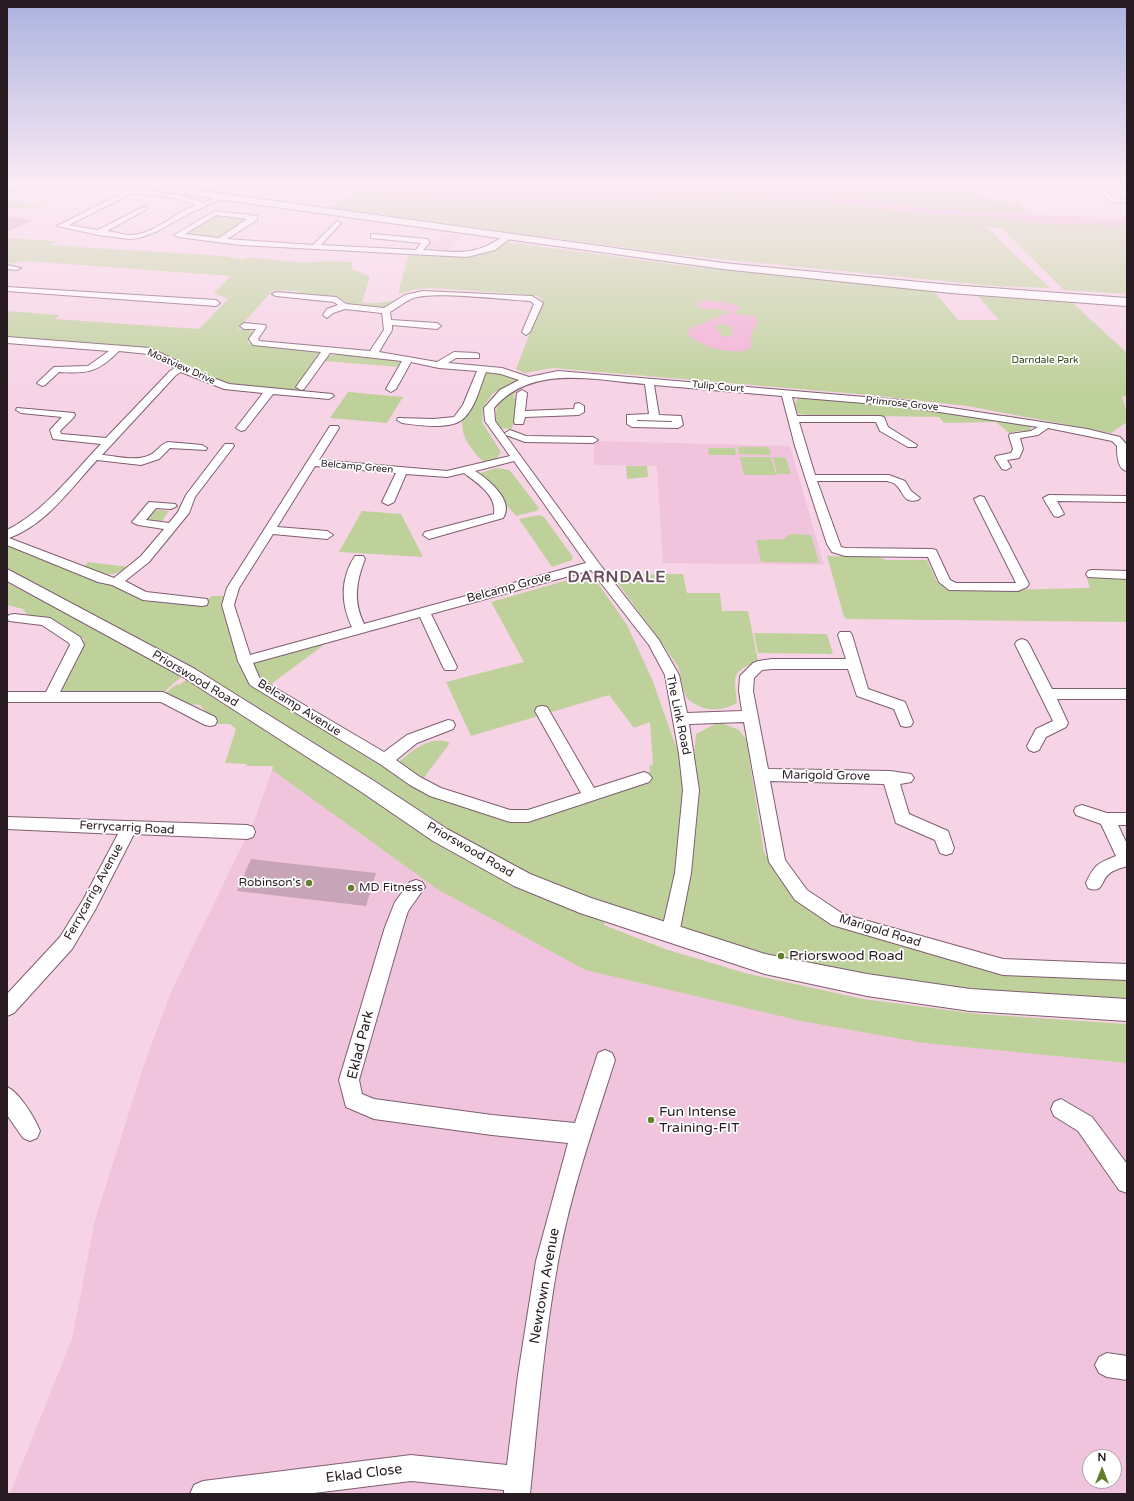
<!DOCTYPE html>
<html>
<head>
<meta charset="utf-8">
<style>
	body { margin:0 }
	#map { position:relative; width:1134px; height:1501px; overflow:hidden; background:#f7d3e6; font-family:"Varela Round",sans-serif }
	canvas { display:block }
	.frame { position:absolute; inset:0; border:8px solid #281b22; pointer-events:none }
	.north { position:absolute; left:1082px; top:1449px; width:40px; height:40px; box-sizing:border-box; background:#fff; border:1px solid #a9a4a7; border-radius:50%; rotate:0deg; font-size:11px; font-weight:700; line-height:16px; text-align:center; color:#281b22 }
	.north::after { content:''; display:block; margin:auto; width:14px; height:18px; background:#677d2e; clip-path:polygon(50% 0,100% 100%,50% 72%,0 100%) }
</style>
</head>
<body>
<div id="map">
<canvas width="1134" height="1501"></canvas>
<div class="frame"></div>
<div class="north">N</div>
</div>
<script>
const ctx = document.querySelector('canvas').getContext('2d');
ctx.lineJoin = 'round';
function fill(path, color) {
  ctx.fillStyle = color;
  ctx.fill(path, 'evenodd');
}
function strokePath(path, color, width, dash) {
  ctx.strokeStyle = color;
  ctx.lineWidth = width;
  ctx.lineCap = dash ? 'butt' : 'round';
  ctx.setLineDash(dash || []);
  ctx.stroke(path);
}
function write(font, color, halo, rows, align = 'center') {
  ctx.font = font + ' "Varela Round",sans-serif';
  ctx.lineWidth = 3.5;
  ctx.setLineDash([]);
  ctx.textBaseline = 'middle';
  ctx.strokeStyle = halo;
  ctx.fillStyle = color;
  for (const [text, x, y, turn = 0] of rows) {
    ctx.save();
    ctx.translate(x, y);
    ctx.rotate((+turn || 0) * Math.PI / 180);
    ctx.textAlign = isNaN(turn) ? turn : align;
    if (halo) ctx.strokeText(text, 0, 0);
    ctx.fillText(text, 0, 0);
    ctx.restore();
  }
}
fill(new Path2D(`
	M444,233l17,2 -10,14 -4,2 -20,-1 5,-8h3z
	M594,441l196,5 34,119 -161,-2 -6,-97 -63,-1z
	M272,770l165,119 148,81 216,51 122,22 204,20v431h-1117l62,-155 23,-119 49,-155 27,-73 84,-173zM1090,1457h24v24h-24z`), '#f0c4dc');
fill(new Path2D(`
	M149,183h32l73,14 -2,1z
	M348,183h52l108,9 152,-9h99l19,2 -1,-2h109l8,6 38,-2 -6,-4h36l1,7 15,2 16,10 21,1 19,14 86,4 2,-3h5v76l-63,-4 -63,-62 -15,-1 64,61 -55,-2 -307,-30 -358,-48 27,-16 19,-7z
	M10,202l36,3c-12,7 -25,4 -39,2v-4z
	M214,213l39,6 -33,22 -40,-7z
	M7,238l52,3 -10,4 14,1 161,10 19,4 5,-3 55,6 22,-2 27,1v7l18,7 -8,26c11,3 22,0 33,-2l1,2 -12,6 -26,-2 -9,-2 -10,-6 -39,-5 -2,-2 -25,-1 -35,39 12,1 4,3 -5,6 -1,4 33,6 36,2 3,4 -23,32 1,3 -4,1 -71,-8 -58,-29 -16,-5 -96,-8 -46,-1v-29l53,4 -5,4 144,10 29,-30 -14,-6 17,-17 -204,-15 -20,3z
	M506,242l180,24 248,25 24,29h41l-21,-24 95,7 54,50v44l-5,-1 5,17v9l-16,11 -144,-27 -97,-11 -317,-27 -29,5 -8,-4 26,-67v-4l-6,-2 -17,-2 -88,-6 -14,1 -19,5 11,-41c30,1 71,11 97,-11z
	M340,354l56,6 4,3 -2,4 -74,-6 5,-5z
	M483,370l19,1 25,9 -34,13 -10,14 -1,15 19,30 -4,7 -12,3c-6,-3 -9,-8 -13,-13 -22,-28 -2,-51 11,-79z
	M348,392l55,5 -16,26 -57,-5z
	M510,392h5l-2,6h5l-3,24 -4,7 -13,-1c-6,-15 0,-27 12,-36z
	M807,397l144,16 80,13v5h-12l-10,2 -13,-11 -52,1 -5,-6 -130,-2 -11,-1 -3,-9 2,-6z
	M738,447h31l2,8 -32,-1z
	M708,448h27l1,7h-27z
	M740,457h31l5,18h-32z
	M773,457l13,1 5,16h-14z
	M626,466h21l1,11 -21,2z
	M496,468l13,2 3,3 27,35 -3,3 -20,5 -27,-32 -12,-10z
	M160,510l9,1 -8,11 -15,-4 5,-6z
	M362,511l39,3 22,43 -84,-5z
	M539,515l5,2 29,40 -1,3 -20,7 -33,-48z
	M790,534l21,1 8,28 -58,-1 -5,-22 28,-1z
	M7,541l121,48 75,14 9,-7h20l-3,9 9,60 20,20 -12,-25 90,-24 -73,54 128,79c15,-13 37,-36 59,-26l-30,40 99,34 127,-36 4,-11 -1,-3 4,-3 -3,-42 -16,6 -25,-33 -138,41 -25,-54 78,-20 -33,-60 91,-26 13,3 32,46 25,54 39,110 5,-55 23,-12 20,8 7,9 18,113 17,29 57,39 164,47 125,5v37l-362,-46 -242,-84 -154,-93 -362,-212z
	M827,556l52,1 7,3h41l10,22 16,9 137,-3 -4,-13h41v47l-280,-3 -3,-2z
	M88,562l41,5c-19,12 -26,7 -45,0z
	M683,574l4,19h33l2,18h26l10,49c-27,14 -24,13 -21,43 -16,9 -33,9 -48,-3 -8,-7 -7,-26 -12,-35 -20,-30 -44,-60 -65,-90z
	M7,583l87,44 87,50 -16,14 -98,2 -7,-4 24,-50 -37,-22 -19,-1 -5,-7 -16,-4z
	M754,633l73,1 6,20 -75,-1z
	M186,680l270,173 72,37 77,31 -1,4 61,24 80,24 118,26 115,15 149,10v39l-204,-20 -122,-22 -216,-51 -148,-81 -165,-119 1,-4h-27l1,-2 -22,-1 11,-34 -6,-5h-14l-16,-19 -15,-1 -20,-11 12,-9 2,1z`), '#bfd19b');
fill(new Path2D(`
	M900,207l131,8 52,1 19,7c-42,5 -86,-4 -127,-7 -19,-1 -64,0 -79,-8z
	M705,300l30,4 5,5 -5,2 1,3 17,2 5,3c-2,13 -10,9 -6,27 -13,13 -52,0 -64,-11l-1,-3 4,-4 39,-16c-11,-5 -23,0 -33,-6l1,-4zM720,323l11,4 2,4 -2,5 -4,1 -7,-2 -4,-9z`), '#f1afd4');
strokePath(new Path2D(`
	M1020,219l-1,-7 15,-1`), '#f1afd4', 2);
fill(new Path2D(`
	M307,183h43l129,11 46,1 202,-9 55,4 146,18 5,3 -5,3 -146,-18 -55,-4 -202,9 -46,-1 -167,-14z
	M1071,218l56,2v6l-60,-3 -2,-2 2,-2z`), '#f1afd4');
fill(new Path2D(`
	M7,183h30l-23,11 -7,-1z
	M7,216l25,4 -25,12z
	M251,859l43,5 82,9 -10,33 -129,-15z`), '#c7a4b6');
const minor = new Path2D(`
	M1089,183h7l20,16h11v4l-15,-1z
	M133,189l48,6 22,8 20,-8 3,2 -38,17 -30,17 -19,7 -10,1 -31,-4 -41,-9 67,-34zM133,193l47,6 16,6c-22,8 -43,31 -68,30 -7,-1 -14,-3 -21,-4l40,-22v-2h-4l-45,23 -29,-5z
	M215,211l42,5v4l-30,19 86,6 24,-24 4,2 -20,22 95,5 5,-7 -50,-5v-4h3l53,5 3,3 -7,8c36,2 51,7 82,-15l7,2 -17,13 -28,7 -227,-12 -62,-8 -4,-2zM216,215l31,4 -28,19 -34,-4z
	M7,265l14,3 -4,2 -10,-1z
	M7,287l209,13 4,3 -4,3 -209,-15z
	M423,291l109,5 11,7 -13,29 -4,3 -4,-3 12,-28 -4,-3c-25,-1 -99,-11 -119,-2 -7,3 -14,9 -21,13l1,8 46,3 4,3 -4,3 -45,-4v5l-13,22 58,10 17,-10 22,1 3,1v4h-23l-8,5 54,5 27,9 29,-6 342,29 187,29 33,8 7,8v26c-10,-2 -10,-17 -10,-25l-5,-5 -64,-13 -10,7 -18,3 3,11 -4,9 -12,2 4,7 -5,3 -4,-1 -7,-11 1,-2 15,-3 2,-4 -4,-13 1,-2 21,-3 7,-4 -138,-21 -108,-9 5,19h83l4,1 4,10 29,18 -1,2h-8l-28,-16 -4,-9h-77l16,53h74l16,6 6,10 9,7 -2,2c-15,4 -14,-8 -22,-15 -1,-2 -6,-3 -9,-4h-70l24,66 5,1 86,1 4,1 14,30 6,3h60l-42,-84 6,-3 4,1 45,87 -2,3 -9,4 -69,-1 -10,-8 -11,-25 -83,-1 -13,-4 -5,-8 -32,-98 -13,-50 -128,-11 5,30 22,1 2,9 -5,3 -46,-1 -5,-3v-9l22,-1 -4,-30c-52,-4 -113,-20 -151,24l1,13 103,141 61,78 20,35 8,38 55,-2 -3,-20 1,-15 13,-13 5,-2 14,-2h74l-8,-24 2,-3h10l2,3 16,54 37,13 8,20 -2,4 -5,1 -5,-1 -7,-17 -37,-13 -9,-27h-76l-10,1 -8,8 -1,13 15,78 122,2 21,3 3,4 -3,4 -11,2 9,30 39,17 6,17 -2,5 -6,2 -6,-2 -5,-13 -39,-17 -12,-39 -114,-3 15,79 22,30 36,24 160,45 124,5v16l-124,-5 -171,-50 -37,-25 -26,-38 -25,-140 -55,2 10,66 -8,83 -12,61 -3,6 -6,2 -6,-2 -3,-6 14,-61 8,-83 -4,-36 -14,-79 -16,-30 -58,-75 -160,44 26,53 -2,3h-10l-2,-3 -23,-50 -167,46 7,16 124,73 23,-17 41,-15 5,1 2,4 -2,4 -36,14 -21,17 24,17 21,11 69,22h18l53,-17 -46,-82 2,-4 5,-1 5,1 47,81 50,-16 5,2 3,4 -3,4 -121,40h-18l-80,-26 -20,-11 -30,-21 -130,-79 -12,-24 -16,-56 5,-17 103,-162h8l1,2 -20,32 128,11 63,-15 -25,-35 -1,-13 16,-18 19,-10 -18,-6 -15,-2c-6,14 -10,34 -21,45 -12,14 -47,8 -63,6l-5,-3 1,-2 36,1 20,-2 9,-12 14,-34 -38,-3 -28,-6 -15,27 -5,3 -5,-3 16,-28 -72,-8 -26,36 -3,1 -5,-3 25,-35 -68,-7 -4,-6 7,-10h-12l-4,-3 4,-3 21,2 1,2 -8,12 1,2 111,10 14,-21 -2,-17 -37,-4 -12,4 -6,5 -4,-3 4,-6 11,-4 -4,-3 -58,-6 -4,-2 4,-2 60,5 10,7 38,4 21,-13zM637,420l35,1v1l-35,-1zM514,461l72,102 -222,61c-11,-23 -8,-42 1,-65l-2,-3h-8c-15,23 -14,48 -3,71l-102,28 -16,-50 5,-17 34,-54 54,5 6,-4 -6,-4 -50,-4 38,-61 81,7 -14,29 6,3 6,-3 12,-28 41,3 17,-4c13,10 33,22 30,41l-69,18 -2,3 6,4 74,-21c12,-17 -15,-39 -28,-47z
	M7,337l143,11 27,13 7,6 45,17 103,10 2,2 -5,3 -56,-5 -28,36 -4,1 -5,-3 27,-35 -39,-4 -43,-17 -5,3 -74,80c15,1 34,7 48,0 7,-3 10,-11 18,-13l34,3 5,3 -1,2 -36,-2 -11,11 -18,6 -44,-5c-26,28 -51,65 -88,78l105,40 27,-22 23,-27 -26,-4 -6,-3 17,-20 26,2 2,2 -6,3 -15,-1 -10,12 23,3 9,-11 8,-17 39,-51h8l1,2 -39,51 -6,16 -13,16 -27,33 -24,19 21,11 61,7 1,3 -1,3 -5,1 -59,-6 -31,-15 -14,-3 -91,-37v-15c38,-19 65,-56 94,-86l-48,-5 -3,-9 12,-13 -41,-4 -5,-3 1,-2 57,5 1,2 -1,2 -14,14 1,3 45,4 64,-67 5,-3 -27,-14 -29,-3c-21,21 -31,23 -60,21l-14,13 -3,1 -5,-3 17,-16 34,-1 21,-15 -102,-8z
	M522,390l5,3 -2,18 49,-2 1,-5 4,-1 5,3v6l-5,3 -54,2 -2,7h-8l-1,-2 3,-29z
	M510,430l16,6 67,1 5,3 -5,3 -68,-1 -19,-7 -1,-2z
	M1049,495l78,1v6l-70,-1 7,13 -6,3 -4,-1 -11,-18z
	M1092,570l35,1v8l-39,-2 -2,-3 2,-3z
	M14,614l36,4 30,19 4,8 -24,47h103l52,25 2,4 -2,4 -5,1 -5,-1 -44,-23h-154v-10h39l24,-47 -1,-2 -27,-18 -33,-4 -2,-3 2,-3z
	M1022,639l5,2 2,3 23,45h75v10h-70l11,24 -2,4 -20,10 -7,13 -5,2 -5,-2 -2,-4 9,-17 17,-8 -38,-77 2,-3z
	M1082,805l25,8h20v12h-9l9,19v22c-5,2 -14,4 -18,8 -9,7 -5,20 -21,14l-2,-5c8,-18 12,-20 30,-27l-15,-32 -25,-9 -2,-4 2,-4z
	M7,817l240,8 6,2 2,5 -2,5 -6,2 -113,-5 -39,76 -23,39 -58,64 -7,3v-22l53,-57 23,-37 35,-66 -111,-5z
	M416,880l6,2 3,5 -17,24 -5,16 -44,153 3,14 12,5 118,16 83,8 23,-70 7,-3 7,3 3,7c-21,66 -45,134 -57,202 -14,76 -20,155 -28,232h-26v-4l-93,-9 -105,13h-116l4,-9 9,-4 208,-26 96,10 11,-90 18,-114 32,-118 -76,-8 -118,-16 -28,-12 -7,-27 46,-153 10,-25 15,-20z
	M7,1087c12,5 28,31 33,44l-3,7 -7,3 -7,-3 -16,-23z
	M1061,1099l31,18 35,47v29l-8,-3 -41,-59 -24,-15 -3,-7 3,-7z
	M1107,1353l20,3v24l-20,-3 -8,-4 -4,-8 4,-8z`);
const tertiary = new Path2D(`
	M7,569l188,100 179,112 73,48 83,45 61,24 174,56 102,20 103,15 157,10v22l-157,-10 -103,-15 -102,-22 -185,-61 -66,-27 -81,-45 -73,-50 -177,-114 -176,-96z`);
const secondary = new Path2D(`
	M118,183h27l578,80 228,22 176,13v8l-176,-13 -228,-24 -600,-83z`);
strokePath(minor, '#7e5e6f', 2);
strokePath(tertiary, '#7e5e6f', 2);
strokePath(secondary, '#7e5e6f', 2);
fill(minor, '#fff');
fill(tertiary, '#fff');
fill(secondary, '#fff');
const sky = ctx.createLinearGradient(0, 0, 0, 393);
sky.addColorStop(0, '#abb2e0');
sky.addColorStop(0.47, '#fbebf4');
sky.addColorStop(1, '#fbebf400');
ctx.fillStyle = sky;
ctx.fillRect(0, 0, 1134, 393);
for (const [x, y, r, color] of [
	[309,883,4,"#677d2e"],
	[351,888,4,"#677d2e"],
	[781,956,4,"#677d2e"],
	[651,1120,4,"#677d2e"]
]) {
  const dot = new Path2D();
  dot.arc(x, y, r, 0, 2 * Math.PI);
  ctx.fillStyle = color;
  ctx.fill(dot);
  strokePath(dot, '#fff', 1.5);
}
write('10px', '#303c0c', '#fff', [
	["Darndale Park",1045,360]
]);
write('10px', '#281b22', '#fff', [
	["Moatview Drive",181,367,24],
	["Tulip Court",718,387,5],
	["Primrose Grove",902,404,6],
	["Belcamp Green",357,467,5]
]);
write('12px', '#281b22', '#fff', [
	["Belcamp Grove",509,588,-15],
	["Priorswood Road",195,679,31],
	["Belcamp Avenue",299,708,32],
	["The Link Road",678,715,78],
	["Marigold Grove",826,776,1],
	["Ferrycarrig Road",127,828,3],
	["Priorswood Road",470,850,30],
	["Ferrycarrig Avenue",94,892,-61],
	["Marigold Road",880,931,17]
]);
write('12px', '#281b22', '#fff', [
	["Robinson's",301,883],
	["MD Fitness",359,888,"left"]
], 'right');
write('14px', '#281b22', '#fff', [
	["Priorswood Road",789,956],
	["Fun Intense",659,1112],
	["Training-FIT",659,1128]
], 'left');
write('14px', '#281b22', '#fff', [
	["Eklad Park",361,1045,-76],
	["Newtown Avenue",545,1286,-80],
	["Eklad Close",364,1474,-7]
]);
ctx.letterSpacing = '1px';
write('bold 16px', '#6b4d5e', '#fff', [
	["DARNDALE",617,578]
]);
ctx.letterSpacing = '0px';
</script>
</body>
</html>
